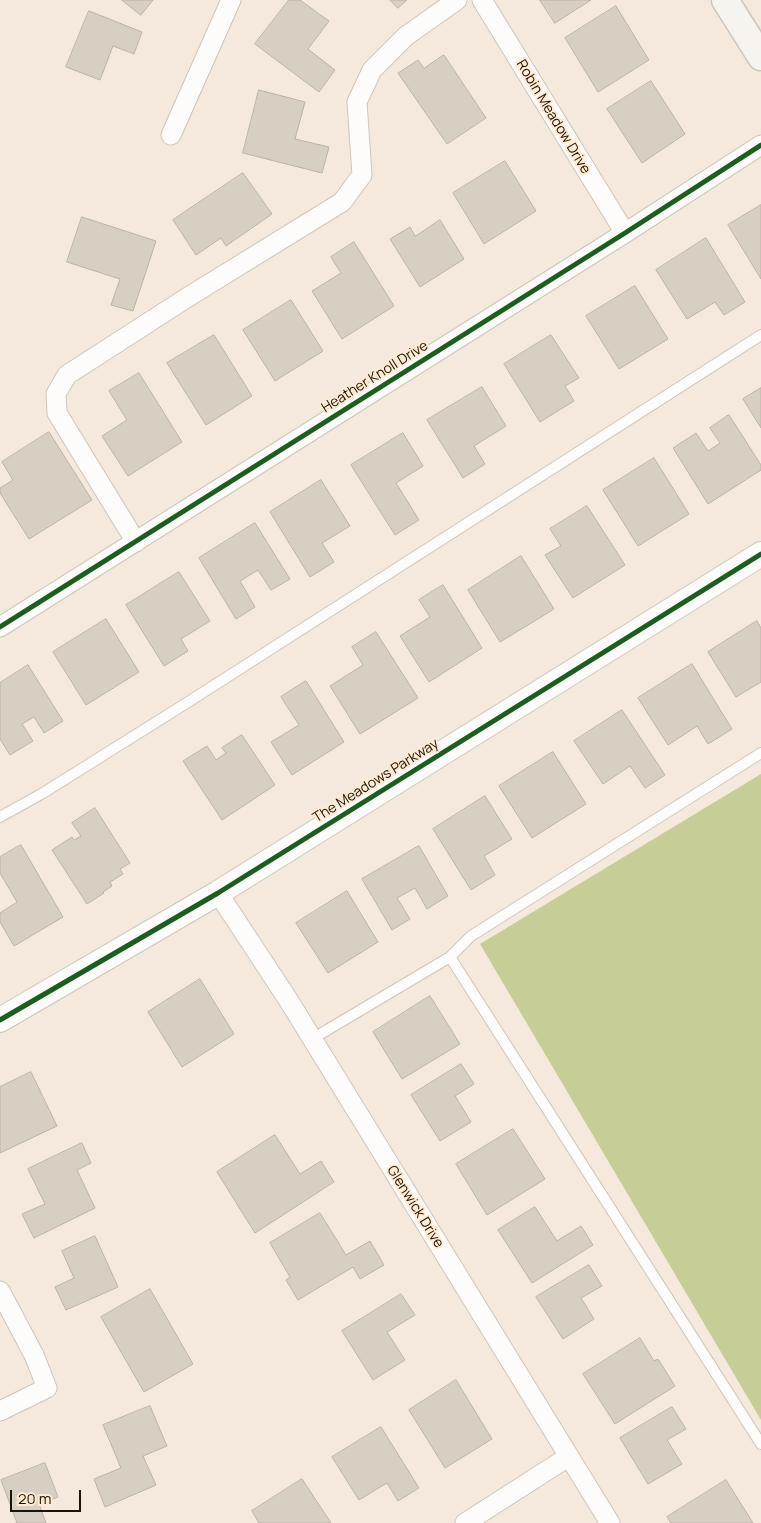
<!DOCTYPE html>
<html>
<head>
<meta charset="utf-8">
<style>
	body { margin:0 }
	#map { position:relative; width:761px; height:1523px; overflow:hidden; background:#f4e9dc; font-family:Manrope,sans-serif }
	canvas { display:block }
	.scale { position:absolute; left:10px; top:1490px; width:71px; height:22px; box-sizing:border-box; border:2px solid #1b1308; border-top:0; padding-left:6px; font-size:15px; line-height:18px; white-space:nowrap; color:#1b1308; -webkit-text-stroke:4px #ffead2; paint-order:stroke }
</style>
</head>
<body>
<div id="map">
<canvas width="761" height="1523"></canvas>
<div class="scale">20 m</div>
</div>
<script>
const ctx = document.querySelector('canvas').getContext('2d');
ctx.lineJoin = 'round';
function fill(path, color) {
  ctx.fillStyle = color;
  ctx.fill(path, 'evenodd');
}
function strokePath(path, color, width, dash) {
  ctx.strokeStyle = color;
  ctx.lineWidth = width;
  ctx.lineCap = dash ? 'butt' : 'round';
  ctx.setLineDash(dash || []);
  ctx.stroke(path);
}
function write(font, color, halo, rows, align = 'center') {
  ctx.font = font + ' Manrope,sans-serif';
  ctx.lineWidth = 4;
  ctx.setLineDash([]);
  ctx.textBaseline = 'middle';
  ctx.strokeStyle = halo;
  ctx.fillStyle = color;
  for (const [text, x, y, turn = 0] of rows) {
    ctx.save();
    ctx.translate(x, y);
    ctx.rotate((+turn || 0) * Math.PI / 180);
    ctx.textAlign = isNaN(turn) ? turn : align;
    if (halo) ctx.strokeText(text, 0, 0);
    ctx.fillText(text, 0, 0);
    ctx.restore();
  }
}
fill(new Path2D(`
	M761,774v646l-281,-476z`), '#c7cd97');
const building = new Path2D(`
	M122,0h31l-12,15z
	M289,0h11l29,21 -21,28 27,21 -16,22 -64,-48z
	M390,0h17l-9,8z
	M540,0h51l-36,23z
	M616,6l33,54 -51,32 -33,-54z
	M89,11l53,21 -8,22 -21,-8 -13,34 -34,-13z
	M444,55l42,63 -39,26 -49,-71 20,-13 6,8z
	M651,81l34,53 -43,29 -35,-54z
	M259,90l46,12 -10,37 34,8 -7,26 -79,-20z
	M505,161l31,50 -52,33 -31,-51z
	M243,173l29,41 -46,32 -5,-8 -25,17 -23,-35z
	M761,205v74l-33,-54z
	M82,217l74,24 -23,70 -22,-6 9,-26 -53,-17z
	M440,220l24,39 -44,28 -30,-48 20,-12 5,9z
	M706,238l39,64 -21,13 -9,-13 -28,17 -31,-49z
	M354,242l40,64 -52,33 -30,-48 29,-18 -10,-16z
	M635,286l33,53 -49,30 -33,-53z
	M291,300l32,51 -48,30 -32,-51z
	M214,335l38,61 -46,29 -39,-62z
	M551,335l28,43 -14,8 9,15 -34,21 -36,-58z
	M139,373l43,69 -54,34 -26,-40 25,-16 -18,-29z
	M482,387l24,39 -32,20 11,18 -22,14 -36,-58z
	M761,388v40l-18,-29z
	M729,415l32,50v5l-53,34 -35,-56 23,-15 12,18 12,-8 -10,-15z
	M49,432l43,68 -63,39 -29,-46v-5l13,-8 -11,-18z
	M403,433l20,33 -27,17 23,37 -24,15 -44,-70z
	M654,458l35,56 -51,32 -35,-56z
	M321,480l29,46 -28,17 12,19 -24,15 -40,-65z
	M587,506l38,59 -52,33 -28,-43 16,-9 -11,-17z
	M255,523l35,56 -19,11 -13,-20 -18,11 15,26 -19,12 -37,-61z
	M521,556l33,53 -54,33 -32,-52z
	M179,572l31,49 -29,18 7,12 -24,15 -38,-61z
	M443,585l39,63 -53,34 -29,-46 30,-19 -11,-17z
	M106,619l33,53 -53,33 -33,-53z
	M757,621l4,7v54l-25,15 -28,-45z
	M376,632l42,66 -58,36 -30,-48 33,-21 -11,-18z
	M692,664l40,65 -24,15 -11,-18 -29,19 -30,-47z
	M28,665l35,56 -19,12 -10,-16 -12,7 11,17 -23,14 -10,-16v-56z
	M306,681l38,61 -52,33 -21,-33 28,-17 -18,-28z
	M622,710l43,65 -20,13 -15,-22 -27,18 -29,-43z
	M242,735l33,50 -53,35 -39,-59 24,-15 9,14 10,-7 -4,-5z
	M553,752l33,52 -54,34 -33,-52z
	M485,796l27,43 -28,17 11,19 -24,15 -38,-61z
	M95,808l35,55 -10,6 3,5 -13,8 2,4 -9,6 1,1 -17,11 -35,-54 20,-13 2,3 7,-4 -9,-13z
	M21,845l42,72 -49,29 -14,-24v-9l17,-11 -17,-29v-16z
	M419,846l29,50 -21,13 -12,-21 -18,10 13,21 -18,11 -30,-51z
	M347,891l31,51 -50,31 -32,-50z
	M200,979l34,55 -52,33 -34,-55z
	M430,996l30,48 -58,35 -29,-47z
	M461,1064l13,20 -19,12 16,26 -31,19 -29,-46z
	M31,1072l26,54 -57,27v-66z
	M513,1129l32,50 -58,36 -31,-51z
	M275,1135l25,39 21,-13 13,21 -79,51 -38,-61z
	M82,1143l9,20 -14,7 18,38 -61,30 -12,-24 23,-10 -17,-35z
	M535,1207l22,34 24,-15 12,19 -61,38 -34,-53z
	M320,1213l26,42 24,-14 14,24 -24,14 -7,-12 -55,33 -12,-20 4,-3 -20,-34z
	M95,1236l23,51 -52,23 -11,-23 19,-9 -12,-27z
	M589,1265l13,21 -21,12 13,21 -31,20 -27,-42z
	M150,1289l43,75 -49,28 -43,-75z
	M401,1294l14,21 -28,17 18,28 -32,20 -31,-49z
	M640,1338l14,23 4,-2 17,27 -60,38 -32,-50z
	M456,1380l36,59 -47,29 -36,-58z
	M150,1406l17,40 -24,10 13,29 -51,22 -11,-28 27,-11 -18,-43z
	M672,1407l14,22 -19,11 15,24 -34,20 -28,-46z
	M381,1427l38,61 -21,13 -11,-18 -28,17 -27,-43z
	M45,1463l13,34 -19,7 7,19h-29l-16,-43z
	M302,1479l29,44h-72l-7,-12z
	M726,1480l27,43h-82l-4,-6z`);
fill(building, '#d8cfc3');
strokePath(building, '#bbb2a7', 1);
const service = new Path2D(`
	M0,817l43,-24 142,-89 576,-369
	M450,957l21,-21 290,-183
	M312,1039l138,-82 311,487`);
const minor = new Path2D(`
	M482,0l143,233
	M171,135l60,-135
	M136,542l-79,-129 -1,-19 11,-19 121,-78 154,-95 20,-27 -5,-73 15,-32 34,-34 51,-36
	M0,627l625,-394 136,-88
	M218,893l71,108 321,522
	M0,1291l34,64 13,33 -47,23
	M465,1523l103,-66`);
const tertiary = new Path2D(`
	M0,1020l218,-127 543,-339`);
const secondary = new Path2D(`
	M725,0l36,57`);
strokePath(service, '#cec5b9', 12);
strokePath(minor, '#cec5b9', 21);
strokePath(tertiary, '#cec5b9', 26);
strokePath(secondary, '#cec5b9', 29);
strokePath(service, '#fdfcfa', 10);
strokePath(minor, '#fdfcfa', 19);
strokePath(tertiary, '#fdfcfa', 24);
strokePath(secondary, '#f7f3ee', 26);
strokePath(new Path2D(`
	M0,627l625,-394 136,-88
	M0,1020l218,-127 543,-339`), '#1b5e20', 5);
write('14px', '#1b1308', '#ffead2', [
	["Robin Meadow Drive",553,117,59],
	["Heather Knoll Drive",375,377,-32],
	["The Meadows Parkway",376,781,-32],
	["Glenwick Drive",415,1207,58]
]);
</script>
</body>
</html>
